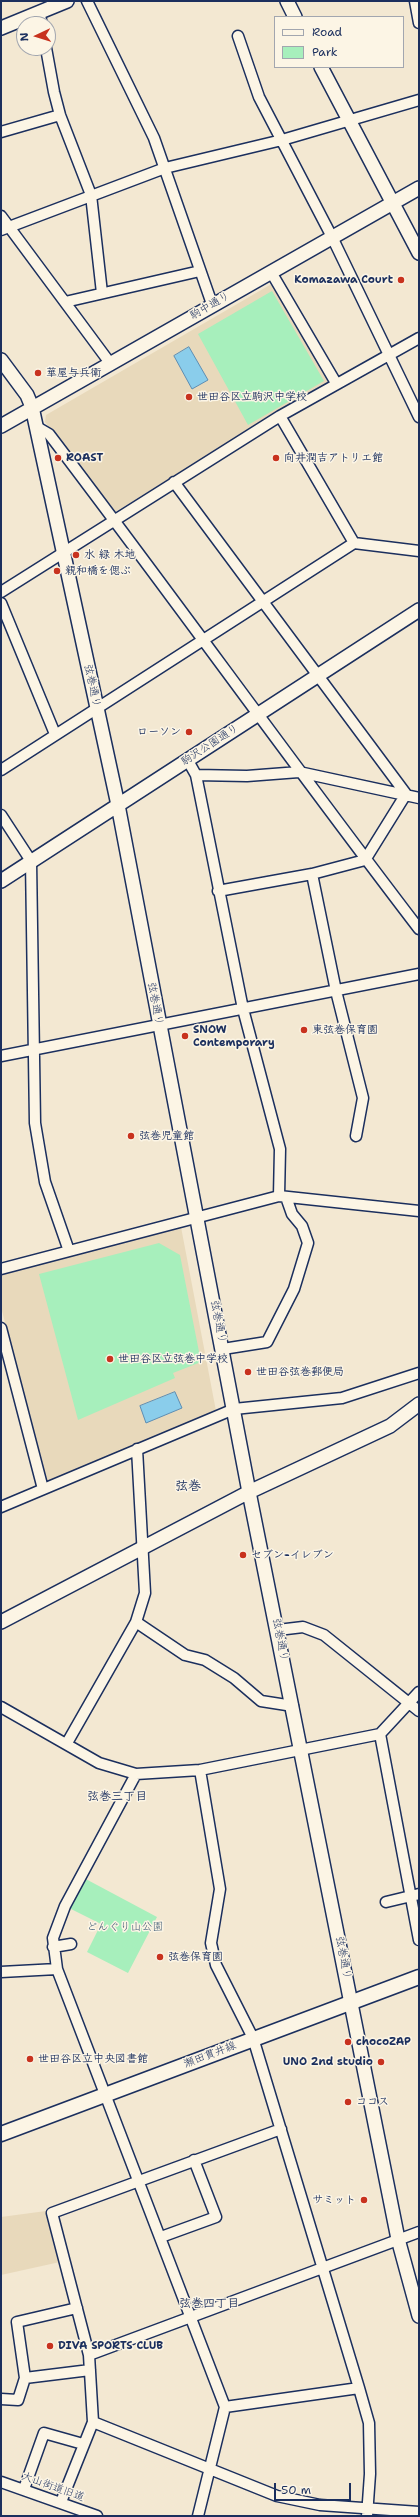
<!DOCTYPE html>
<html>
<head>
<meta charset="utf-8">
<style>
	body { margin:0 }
	#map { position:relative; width:420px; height:2517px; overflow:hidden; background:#f3e8d2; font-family:"Shantell Sans",sans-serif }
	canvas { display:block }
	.frame { position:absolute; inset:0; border:2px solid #1b2f5e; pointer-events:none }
	.legend { position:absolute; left:274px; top:16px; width:130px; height:52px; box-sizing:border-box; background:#fcf5e5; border:1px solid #a2a6af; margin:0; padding:5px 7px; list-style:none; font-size:12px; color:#1b2f5e }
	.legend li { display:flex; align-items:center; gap:8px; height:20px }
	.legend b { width:20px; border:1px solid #a2a6af }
	.north { position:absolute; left:16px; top:16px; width:40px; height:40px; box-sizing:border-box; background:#fcf5e5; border:1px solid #a2a6af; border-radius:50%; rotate:266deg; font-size:11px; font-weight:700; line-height:16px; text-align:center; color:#1b2f5e }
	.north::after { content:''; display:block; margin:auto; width:14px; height:18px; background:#c8321e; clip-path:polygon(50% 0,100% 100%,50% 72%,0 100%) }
	.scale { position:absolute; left:274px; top:2483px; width:77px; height:18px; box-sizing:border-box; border:2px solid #1b2f5e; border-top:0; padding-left:5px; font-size:12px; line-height:14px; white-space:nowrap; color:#1b2f5e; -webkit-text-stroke:3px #fcf5e5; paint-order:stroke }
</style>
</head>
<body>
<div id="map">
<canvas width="420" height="2517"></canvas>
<div class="frame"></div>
<ul class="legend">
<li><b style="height:5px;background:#fcf5e5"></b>Road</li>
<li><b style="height:11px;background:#a7efbc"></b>Park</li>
</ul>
<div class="north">N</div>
<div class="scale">50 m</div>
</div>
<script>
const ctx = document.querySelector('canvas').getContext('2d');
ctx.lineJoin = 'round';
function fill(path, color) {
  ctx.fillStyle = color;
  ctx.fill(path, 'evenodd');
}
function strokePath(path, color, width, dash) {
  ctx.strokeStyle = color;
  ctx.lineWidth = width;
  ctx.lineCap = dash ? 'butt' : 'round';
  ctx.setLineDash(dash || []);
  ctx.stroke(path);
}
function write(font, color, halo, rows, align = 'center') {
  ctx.font = font + ' "Shantell Sans","Klee One",sans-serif';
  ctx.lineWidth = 3;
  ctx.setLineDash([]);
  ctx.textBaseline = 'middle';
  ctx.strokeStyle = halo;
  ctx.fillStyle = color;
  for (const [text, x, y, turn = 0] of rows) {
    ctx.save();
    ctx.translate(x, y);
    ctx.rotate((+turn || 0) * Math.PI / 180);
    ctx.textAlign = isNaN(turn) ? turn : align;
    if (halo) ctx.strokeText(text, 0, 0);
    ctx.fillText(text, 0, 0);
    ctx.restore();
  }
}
fill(new Path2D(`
	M275,282l56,98 -216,132 -70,-90 1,-7z
	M181,1227l35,184 -170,71 -45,-175v-33z
	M46,2211l14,51 -59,13v-58z`), '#e8d9bb');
fill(new Path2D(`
	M272,291l52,90 -76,44 -50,-91z
	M159,1243l21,12 21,107 -28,11 2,5 -97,42 -39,-146z
	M82,1877l75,40 -29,56 -41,-21 14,-28 -36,-18z`), '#a7efbc');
const water = new Path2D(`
	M189,347l19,33 -16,9 -18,-33z
	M175,1392l7,16 -36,15 -6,-17z`);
fill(water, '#8acdeb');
strokePath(water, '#5e8eb3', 1);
const minor = new Path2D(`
	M87,1l67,137 58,166
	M415,1l4,22
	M39,12l3,12
	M238,36l21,61 73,140 87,180
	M46,48l8,44 6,23 31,80 11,98
	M1,132l59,-17
	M1,216l109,147
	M1,230l164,-62 117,-28 137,-40
	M271,272l65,111
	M65,302l135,-31
	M280,416l74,127
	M37,427l12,7c125,164 245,332 370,495
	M174,482l232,312 -41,66 -53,14 -94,17
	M1,592l279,-176 139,-78
	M1,603l54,131
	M187,759l9,16 47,234 37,140 -1,47
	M1,770l353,-227 65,8
	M196,775l51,1 52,-4 120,26
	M1,815l30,46 4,262 10,59 24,69
	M312,874l24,117 27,107 -7,38
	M1,1056l418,-82
	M1,1269l278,-73 140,15
	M1,1328l42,161
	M223,1349l44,-7 27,-53 14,-46 -6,-17 -10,-12 -6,-17
	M1,1507l233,-98 108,-11 77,-25
	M136,1622l49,33 20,5 29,18 27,23 32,5
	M278,1630l25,-3 21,8 95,76
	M1,1707l98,56 37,11 64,-4 180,-36 39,-42
	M380,1734l39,206
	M67,1743l69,-121 9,-29 -8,-144
	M200,1770l20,119 -9,54 5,22 37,73 106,350 10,35 1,51 -3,42
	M136,1774l-71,132 -12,32 4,31 168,438 -27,109
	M386,1902l33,-8
	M53,1947l18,-3
	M1,1972l56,-3
	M161,2237l55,-20 -22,-57
	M89,2355l330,-123
	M25,2378l65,-8
	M1,2399l17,1 7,-22 -8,-56 60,-14
	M225,2407l134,-19
	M93,2422l184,74 43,9 99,7
	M1,2482l96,34
	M24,2489l20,-56 39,11
	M61,2502l32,-80 -4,-67 -37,-142 229,-84`);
const tertiary = new Path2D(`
	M287,1l8,16
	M1,28l66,-27
	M321,67l98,186
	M1,360l26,35 5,12 86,398 131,687 149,747 21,77
	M1,426l418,-238
	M1,881l418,-271
	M1,1622l248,-130 141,-66 29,-22`);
const secondary = new Path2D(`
	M1,2134l418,-157`);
strokePath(minor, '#1b2f5e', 13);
strokePath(tertiary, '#1b2f5e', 16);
strokePath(secondary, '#1b2f5e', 17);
strokePath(minor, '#fcf5e5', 10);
strokePath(tertiary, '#fcf5e5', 13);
strokePath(secondary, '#fcf5e5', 14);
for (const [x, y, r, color] of [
	[401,280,4,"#c8321e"],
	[38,373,4,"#c8321e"],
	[189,397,4,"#c8321e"],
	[58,458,4,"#c8321e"],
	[276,458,4,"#c8321e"],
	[76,555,4,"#c8321e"],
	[57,571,4,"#c8321e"],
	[189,732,4,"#c8321e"],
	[304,1030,4,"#c8321e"],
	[185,1036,4,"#c8321e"],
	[131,1136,4,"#c8321e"],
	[110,1359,4,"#c8321e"],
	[248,1372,4,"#c8321e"],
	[243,1555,4,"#c8321e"],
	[160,1957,4,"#c8321e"],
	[348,2042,4,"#c8321e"],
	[30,2059,4,"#c8321e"],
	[381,2062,4,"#c8321e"],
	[348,2102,4,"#c8321e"],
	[364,2200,4,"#c8321e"],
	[50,2346,4,"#c8321e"]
]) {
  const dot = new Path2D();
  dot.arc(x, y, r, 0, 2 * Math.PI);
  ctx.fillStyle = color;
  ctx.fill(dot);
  strokePath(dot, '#fcf5e5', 1.5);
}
write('bold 11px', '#1b2f5e', '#fcf5e5', [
	["Komazawa Court",393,280,"right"],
	["華屋与兵衛",46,373],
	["世田谷区立駒沢中学校",197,397],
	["ROAST",66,458],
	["向井潤吉アトリエ館",284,458],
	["水 緑 木地",84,555],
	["親和橋を偲ぶ",65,571],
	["ローソン",181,732,"right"],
	["SNOW",193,1030],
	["Contemporary",193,1043],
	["東弦巻保育園",312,1030],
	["弦巻児童館",139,1136],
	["世田谷区立弦巻中学校",118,1359],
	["世田谷弦巻郵便局",256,1372],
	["セブン-イレブン",251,1555],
	["弦巻保育園",168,1957],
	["chocoZAP",356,2042],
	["世田谷区立中央図書館",38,2059],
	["UNO 2nd studio",373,2062,"right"],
	["ココス",356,2102],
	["サミット",356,2200,"right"],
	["DIVA SPORTS CLUB",58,2346]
], 'left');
write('11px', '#1b2f5e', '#fcf5e5', [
	["駒中通り",210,306,-30],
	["弦巻通り",92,686,78],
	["駒沢公園通り",210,745,-33],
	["弦巻通り",155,1004,79],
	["弦巻通り",218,1322,79],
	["弦巻通り",280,1640,79],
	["弦巻通り",343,1958,79],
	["瀬田貫井線",210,2055,-21],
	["大山街道旧道",53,2487,20]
]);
write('11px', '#375571', '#fcf5e5', [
	["どんぐり山公園",125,1927]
]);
write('bold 12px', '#1b2f5e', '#fcf5e5', [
	["弦巻三丁目",117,1797],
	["弦巻四丁目",209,2304]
]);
write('bold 13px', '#1b2f5e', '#fcf5e5', [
	["弦巻",188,1487]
]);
</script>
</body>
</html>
